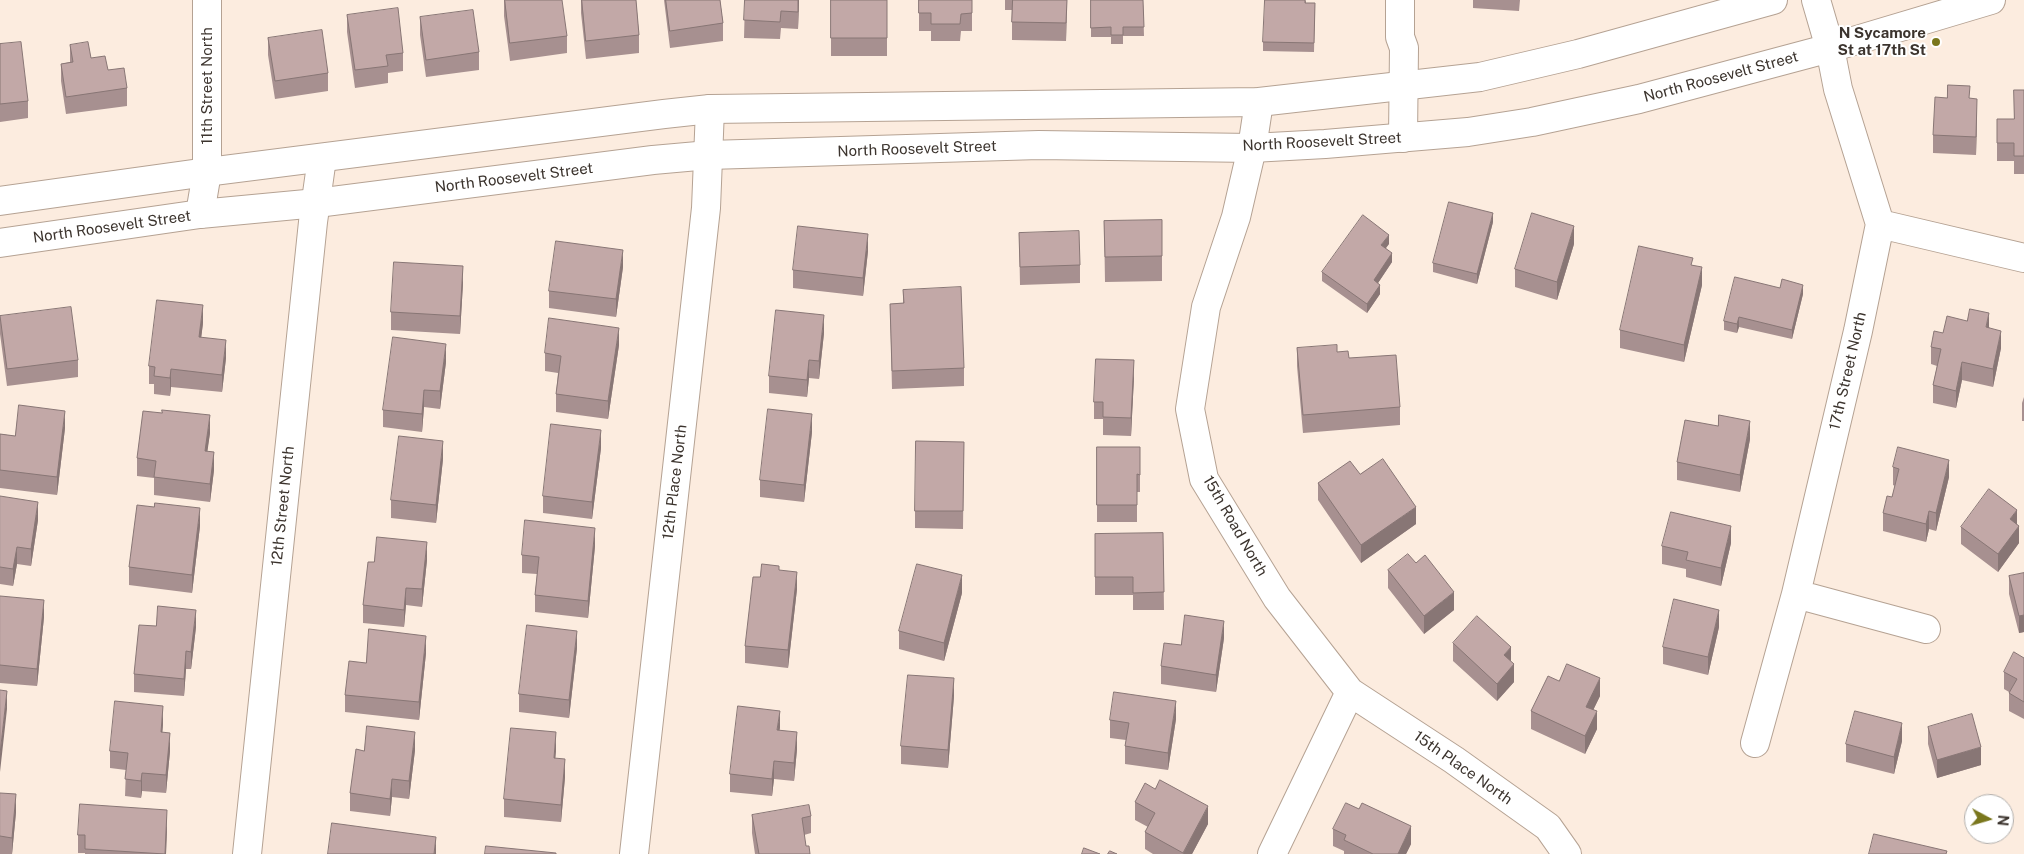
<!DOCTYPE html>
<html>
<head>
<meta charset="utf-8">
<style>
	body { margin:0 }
	#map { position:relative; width:2024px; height:854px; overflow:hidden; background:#fcecdf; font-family:"Public Sans",sans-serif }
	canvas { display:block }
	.north { position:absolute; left:1964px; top:794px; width:50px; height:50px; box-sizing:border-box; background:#fff; border:1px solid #b1aeab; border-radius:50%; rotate:96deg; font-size:14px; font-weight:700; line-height:20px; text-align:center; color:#3c342e }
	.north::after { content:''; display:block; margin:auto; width:18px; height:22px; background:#7a771d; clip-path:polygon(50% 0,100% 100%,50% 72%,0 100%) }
</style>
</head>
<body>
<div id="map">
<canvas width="2024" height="854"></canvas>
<div class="north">N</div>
</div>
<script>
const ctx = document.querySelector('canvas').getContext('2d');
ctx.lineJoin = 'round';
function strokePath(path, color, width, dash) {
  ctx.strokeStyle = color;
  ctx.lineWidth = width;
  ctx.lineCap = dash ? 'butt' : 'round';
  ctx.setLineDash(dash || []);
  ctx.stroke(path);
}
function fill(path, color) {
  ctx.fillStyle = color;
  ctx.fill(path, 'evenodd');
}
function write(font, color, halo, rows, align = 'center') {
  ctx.font = font + ' "Public Sans",sans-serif';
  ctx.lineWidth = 4;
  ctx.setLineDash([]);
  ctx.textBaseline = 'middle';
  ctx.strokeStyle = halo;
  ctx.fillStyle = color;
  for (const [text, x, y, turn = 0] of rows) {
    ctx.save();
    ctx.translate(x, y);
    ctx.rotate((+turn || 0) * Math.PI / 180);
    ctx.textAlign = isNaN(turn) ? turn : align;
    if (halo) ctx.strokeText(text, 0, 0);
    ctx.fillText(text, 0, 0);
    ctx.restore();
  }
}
const minor = new Path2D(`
	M1259,102l-7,46 -16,69 -30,90 -16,102 14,70 73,119 73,94 -78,162
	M200,214l7,-42v-172
	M1880,224l144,34
	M1796,594l130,35
	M1350,692l104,68 94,67 19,27
	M1755,743l41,-149 62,-263 22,-107 -42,-135 -8,-41 -14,-48
	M247,854l66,-632 9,-64
	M634,854l72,-646 4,-99`);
const tertiary = new Path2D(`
	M1400,0v37l4,11 -1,90`);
const secondary = new Path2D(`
	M0,201l207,-29 457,-58 46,-5 549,-7 221,-25 98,-23 195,-54
	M0,243l200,-29 117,-11 336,-43 56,-5 330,-10 213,3 73,-4 143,-12 64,-10 107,-23 191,-51 161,-48`);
strokePath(minor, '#b5a293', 30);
strokePath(tertiary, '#b5a293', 30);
strokePath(secondary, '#b5a293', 30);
strokePath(minor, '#fff', 28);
strokePath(tertiary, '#fff', 28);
strokePath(secondary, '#fff', 28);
fill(new Path2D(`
	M504,0l63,36v17l-57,8 -6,-45z
	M581,0h55l3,35v18l-53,6 -5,-46z
	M664,0h56l3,23v18l-53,7z
	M745,0h54l-1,29 -17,-1 -1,11 -36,-1z
	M831,0h56v56h-56z
	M919,0h53v31h-11l-1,10h-29v-10h-12z
	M1005,0h62l-1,41 -54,-1v-30h-7z
	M1091,0h52l1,36h-21v8h-12v-7h-20z
	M1306,0v3h9l-1,49 -51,-1v-9z
	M1473,0h47l-1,11 -46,-3z
	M347,15l56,38v18l-15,2v10l-33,5 -8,-56z
	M420,17l59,35v18l-53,7 -6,-42z
	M268,38l60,35v18l-53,8 -7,-44z
	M0,44l28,57v17l-28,4z
	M70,45l21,13 36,30v18l-61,8 -5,-33v-17l9,-2z
	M2024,90v84h-10v-13h-17v-42h17z
	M1970,98l7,18 -1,39 -43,-2v-18z
	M1162,220v61l-57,1 -1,-61z
	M1493,222l-16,62 -44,-12v-9z
	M1019,233l61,32v18l-60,2z
	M1389,244l-3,4 6,14 -14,21 2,11 -13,19 -45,-32v-9z
	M1574,244l-17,56 -42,-13v-18z
	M868,251l-5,45 -70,-8v-18z
	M1693,265l9,20 -18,77 -64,-14v-18z
	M623,267l-7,50 -67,-9v-17z
	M463,283l-3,51 -69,-4v-18z
	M903,290l61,78v18l-72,3 -2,-85 13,-1z
	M1803,294l-11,45 -53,-12 -2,6 -13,-3v-9z
	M0,316l78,44v17l-71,9 -7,-52z
	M203,323l-2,15 25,20 -4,34 -51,-5 -1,9 -16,-2v-10h-5v-18z
	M1989,327l12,21 -8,39 -31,-7 -6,28 -23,-5v-18l4,-19 -6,-2v-17l12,-14z
	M824,333l-5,46 -10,-1 -2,19 -38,-4v-17z
	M619,345l-11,74 -52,-7v-18l2,-21 -13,-2v-18z
	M1297,348l40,4 12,6 51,49v18l-97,8 -6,-67z
	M446,362l-6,47 -16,-2 -2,25 -39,-5v-17z
	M1134,377l-3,59 -28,-1v-16h-9v-17z
	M2024,397v24h-2v-18z
	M65,428l-8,67 -57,-7v-54l15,2z
	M812,432l-8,70 -44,-5v-17z
	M210,433l-3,18 7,19 -4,32 -56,-7v-17l-17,-2v-18z
	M1750,439l-10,53 -63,-12v-18z
	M964,442l-1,87 -48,-1v-17z
	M1097,447h43v45h-3v30h-40z
	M601,448l-9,71 -49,-6v-17z
	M443,459l-7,64 -45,-5v-18z
	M1893,467l56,10 -13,54 -7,-2 -3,13 -43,-11v-18l9,-16 3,-11 -2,-1z
	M1318,483l98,41 -55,39 -43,-63z
	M0,496l38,24 -7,46 -14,-2 -4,22 -13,-2z
	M2017,524l2,19 -21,29 -37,-28v-17z
	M200,526l-8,67 -63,-8v-18z
	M1163,533l1,77h-31v-15h-38v-61z
	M1731,543l-10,43 -35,-9v-8l-24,-5v-18z
	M595,546l-7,72 -53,-6v-17l2,-21 -15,-1v-18z
	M427,560l-5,47 -16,-2 -2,22 -41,-4v-18l11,-43z
	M779,570l18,19 -9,79 -43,-5v-17l15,-69z
	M1388,570l66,40 -30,24 -36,-46z
	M2024,573v59l-5,1 -10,-39v-18z
	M962,593l-18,68 -45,-12v-18z
	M0,596l44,21 -7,69 -37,-3z
	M156,626l40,1 -5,42h-5l-2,27 -50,-4v-18z
	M1719,627l-11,48 -45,-11v-17z
	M1224,638l-8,54 -55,-8v-18z
	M1453,643l58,19 3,20 -17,19 -44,-40z
	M577,648l-8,70 -50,-6v-18z
	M426,653l-7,67 -74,-8v-17l21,-32z
	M2024,658v61l-15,-8v-19l-5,-3v-17z
	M1559,681l41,15 -7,14 4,19 -12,25 -54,-25v-18z
	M954,696l-6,72 -47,-4v-18z
	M1176,719l-8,51 -43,-6v-18l1,-6 -16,-2v-18z
	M163,724l-1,9 8,18 -4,42 -24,-2 -1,7 -16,-2 1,-26 -16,-2v-17z
	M1928,727l53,38 -44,13 -9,-34z
	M779,730l18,19 -3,32 -20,-2 -2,17 -42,-4v-18z
	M1902,741l-8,33 -48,-12v-18z
	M415,750l-6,49 -17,-2 -2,19 -40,-5v-18l14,-42z
	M556,750l-1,8 10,19 -4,45 -57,-5v-18z
	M0,793l16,19 -4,42h-12z
	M1135,802l73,22 -16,30h-39l-8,-5v-17l3,-5 -13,-7z
	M752,815l59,1v17l-7,2 2,11 4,8h-55l-3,-21z
	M167,827l-1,27h-81v-1h-7v-18z
	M1333,829l78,15 -5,10h-62v-3l-11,-5z`), '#a79090');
fill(new Path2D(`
	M798,0h1l-1,29z
	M1067,0l-1,41v-18z
	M1977,99v17l-1,39v-18z
	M1493,213v9l-16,62v-10z
	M1574,226v18l-17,56v-18z
	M868,234v17l-5,45v-18z
	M1389,235v9l-8,10v-9z
	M623,250v17l-7,50v-18z
	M1392,253v9l-18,27v-9z
	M463,266v17l-3,51v-18z
	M1702,267v18l-18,77v-17z
	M1380,285v9l-13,19v-9z
	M1803,285v9l-11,45v-9z
	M203,305v18l-4,32v-18z
	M1989,313v17l-3,-3z
	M824,315v18l-5,46v-18z
	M1739,317v10l-2,6v-9z
	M619,328v17l-11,74v-18z
	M2001,331v17l-8,39v-18z
	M226,340v18l-4,34v-17z
	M446,344v18l-6,47v-18z
	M809,360v18l-2,19v-17z
	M1134,360v17l-3,59v-18z
	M1962,362v18l-6,28v-17z
	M171,369v18l-1,9v-18z
	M424,390v17l-2,25v-18z
	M65,411v17l-8,67v-18z
	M812,414v18l-8,70v-17z
	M210,415v18l-5,36v-18z
	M1750,421v18l-10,53v-17z
	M601,430v18l-9,71v-17z
	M443,441v18l-7,64v-18z
	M214,452v18l-4,32v-18z
	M1949,460v17l-13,54v-18z
	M38,502v18l-7,46v-17z
	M1416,507v17l-55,39v-18z
	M200,508v18l-8,67v-18z
	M2017,510v18l-7,-9z
	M1929,511v18l-3,13v-18z
	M1731,526v17l-10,43v-18z
	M2019,526v17l-21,29v-18z
	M595,528v18l-7,72v-17z
	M427,542v18l-5,47v-18z
	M17,547v17l-4,22v-17z
	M797,572v17l-9,79v-18z
	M962,575v18l-18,68v-18z
	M406,588v17l-2,22v-17z
	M1454,592v18l-30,24v-18z
	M44,600v17l-7,69v-17z
	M196,610v17l-5,42v-17z
	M1719,610v17l-11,48v-18z
	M2024,615v17l-5,1v-17z
	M1224,621v17l-8,54v-17z
	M577,631v17l-8,70v-18z
	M426,636v17l-7,67v-18z
	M1511,647v17l-7,-9z
	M186,651v18l-2,27v-17z
	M1514,664v18l-17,19v-17z
	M954,678v18l-6,72v-18z
	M1600,678v18l-14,29v-18z
	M7,691v18l-7,63v-18z
	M1176,701v18l-8,51v-17z
	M163,706v18l-2,26v-18z
	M780,711v17l-3,19v-17z
	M1597,711v18l-12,25v-18z
	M1902,723v18l-8,33v-17z
	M415,732v18l-6,49v-18z
	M556,732v18l-2,26v-18z
	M797,732v17l-3,32v-18z
	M170,733v18l-4,42v-18z
	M1981,747v18l-44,13v-18z
	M565,759v18l-4,45v-17z
	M774,761v18l-2,17v-17z
	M142,773v18l-1,7v-17z
	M392,779v18l-2,19v-17z
	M16,794v18l-4,42v-16z
	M1208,806v18l-16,30h-9z
	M167,810v17l-1,27h-1z
	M1411,826v18l-5,10h-8z
	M436,837v17h-2z`), '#887675');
const building = new Path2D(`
	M505,0h57l5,36 -57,7z
	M582,0h54l3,35 -53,6z
	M666,0h54l3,23 -53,8z
	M745,0h53v12l-17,-1 -1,11 -36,-2z
	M831,0h56v38h-56z
	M919,0h53v13l-11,1 -1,10h-29v-11h-12z
	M1013,0h54l-1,23 -54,-1z
	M1091,0h52l1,27h-21v8h-12v-8l-20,1z
	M1265,0h40v3h10l-1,40 -51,-1z
	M398,8l5,45 -17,2 2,11 -33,4 -8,-55z
	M473,10l6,42 -53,8 -6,-43z
	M322,30l6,43 -53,8 -7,-43z
	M21,42l7,59 -28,3v-60z
	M88,42l3,16 14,-2 3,14 16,-2 3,20 -61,9 -5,-33 12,-2 -3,-17z
	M1948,85l22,1 -1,12 8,1 -1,38 -43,-2 2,-38 12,1z
	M2014,90h10v66h-10v-13h-17v-24h17z
	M1449,202l44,11 -16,61 -44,-11z
	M1532,213l42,13 -17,56 -42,-13z
	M1363,215l26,20 -8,10 11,8 -18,27 6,5 -13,19 -45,-32z
	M1162,220v36l-57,1 -1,-36z
	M798,226l70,8 -5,44 -70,-8z
	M1079,231l1,34 -60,2 -1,-34z
	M556,241l67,9 -7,49 -67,-8z
	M1639,246l54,12 -2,7 11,2 -18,78 -64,-15z
	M394,262l69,4 -3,50 -69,-4z
	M1735,277l45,11 2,-9 21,6 -11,45 -53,-13 -2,7 -13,-3z
	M961,287l3,81 -72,3 -2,-67 14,-1 -1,-13z
	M157,300l46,5 -4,32 27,3 -4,35 -51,-6 -1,9 -16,-2 1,-9 -6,-1z
	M71,307l7,53 -71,9 -7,-53z
	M1970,309l19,4 -3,14 15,4 -8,38 -31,-7 -6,29 -23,-6 8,-36 -10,-2 3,-16 9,2 4,-17 20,5z
	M776,310l48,5 -5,46 -10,-1 -2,20 -38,-4z
	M549,318l70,10 -11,73 -52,-7 5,-38 -16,-3z
	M393,337l53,7 -6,47 -16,-1 -2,24 -39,-4z
	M1337,345v7l11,-1 1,7 47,-3 4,52 -97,8 -6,-67z
	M1096,359l38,1 -3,58 -28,-1v-15h-9z
	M19,405l46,6 -8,66 -57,-7v-36l15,2z
	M768,409l44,5 -8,71 -44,-5z
	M162,410l48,5 -5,36 9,1 -4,32 -56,-7 2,-16 -19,-3 6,-47 19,2z
	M1719,415l31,6 -10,54 -63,-13 8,-42 33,6z
	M551,424l50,6 -9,72 -49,-6z
	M399,436l44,5 -7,64 -45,-5z
	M916,441l48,1 -1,69h-48z
	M1097,447h43v28l-3,-1v31h-40z
	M1898,447l51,13 -13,53 -7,-2 -3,13 -43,-11 4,-17 5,1 7,-28 -6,-2z
	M1383,459l33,48 -55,38 -43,-62 32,-22 10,13z
	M1989,489l28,21 -7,9 9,7 -21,28 -37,-27z
	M0,496l38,6 -7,47 -14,-2 -4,22 -13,-2z
	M155,503l45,5 -8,67 -63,-8 8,-62 17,2z
	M1671,512l60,14 -10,42 -35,-8 2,-8 -26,-6z
	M525,520l70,8 -7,73 -53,-6 4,-38 -17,-2z
	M1163,533l1,59 -31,1v-16h-38v-43z
	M377,537l50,5 -5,47 -16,-1 -2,22 -41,-5 5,-43h6z
	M1408,554l8,9 9,-8 29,37 -30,24 -36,-46z
	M762,564l17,2v4l18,2 -9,78 -43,-4 8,-69h7z
	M917,564l45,11 -18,68 -45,-12z
	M2024,573v42l-5,1 -10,-40z
	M0,596l44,4 -7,69 -37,-4z
	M1674,599l45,11 -11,47 -45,-10z
	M158,606l38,4 -5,42 -5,-1 -2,28 -50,-5 5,-49 17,1z
	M1185,615l39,6 -8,54 -55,-9 3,-23 17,2z
	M1477,616l34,31 -7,8 10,9 -17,20 -44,-41z
	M527,625l50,6 -8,69 -50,-6z
	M369,629l57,7 -7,66 -74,-7 4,-34 17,2z
	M2014,652l10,6v44l-15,-9 8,-14 -13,-7z
	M1567,664l33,14 -14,29 11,4 -12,25 -54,-25 17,-35 11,5z
	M908,675l46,3 -6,72 -47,-4z
	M0,690l7,1 -7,63z
	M1114,692l62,9 -8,52 -43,-7 4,-23 -19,-3z
	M115,701l48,5 -2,26 9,1 -4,42 -24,-2 -1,8 -16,-2 3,-26 -18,-2z
	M738,706l42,5 -3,19 20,2 -3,31 -20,-2 -2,18 -42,-5z
	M1855,711l47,12 -8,34 -48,-13z
	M1972,714l9,33 -44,13 -9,-33z
	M367,726l48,6 -6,49 -17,-2 -2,20 -40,-6 6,-44 8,2z
	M511,728l45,4 -2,26 11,1 -4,46 -57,-6z
	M1160,780l48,26 -25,47 -38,-21 10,-19 -20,-11 10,-19 10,6z
	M0,793l16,1 -4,44 -12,-2z
	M1346,803l13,6 3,-6 49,23 -13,28h-25l-29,-14 2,-5 -13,-6z
	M80,804l87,6 -2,44 -80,-5v-14h-7z
	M809,805l2,11 -9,2 4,28h3l1,8h-51l-7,-39z
	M332,823l104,14 -2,17h-106z
	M1874,834l73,17 -1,3h-77z
	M486,846l70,7v1h-71z
	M1084,848l16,6h-18z
	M1110,851l7,3h-9z`);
fill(building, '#c2a8a7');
strokePath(building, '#887675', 1);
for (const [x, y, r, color] of [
	[1936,42,5,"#7a771d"]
]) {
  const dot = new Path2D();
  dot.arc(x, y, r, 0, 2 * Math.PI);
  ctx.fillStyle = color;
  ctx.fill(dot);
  strokePath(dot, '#fff', 2);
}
write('bold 15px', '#3c342e', '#fff', [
	["N Sycamore",1926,33],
	["St at 17th St",1926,50]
], 'right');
write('15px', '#3c342e', '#fff', [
	["North Roosevelt Street",1721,77,-15],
	["11th Street North",207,86,-90],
	["North Roosevelt Street",1322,142,-3],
	["North Roosevelt Street",917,149,-2],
	["North Roosevelt Street",514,178,-7],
	["North Roosevelt Street",112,227,-8],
	["17th Street North",1848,371,-77],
	["12th Place North",675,482,-83],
	["12th Street North",283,506,-84],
	["15th Road North",1235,526,60],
	["15th Place North",1463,768,35]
]);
</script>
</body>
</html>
